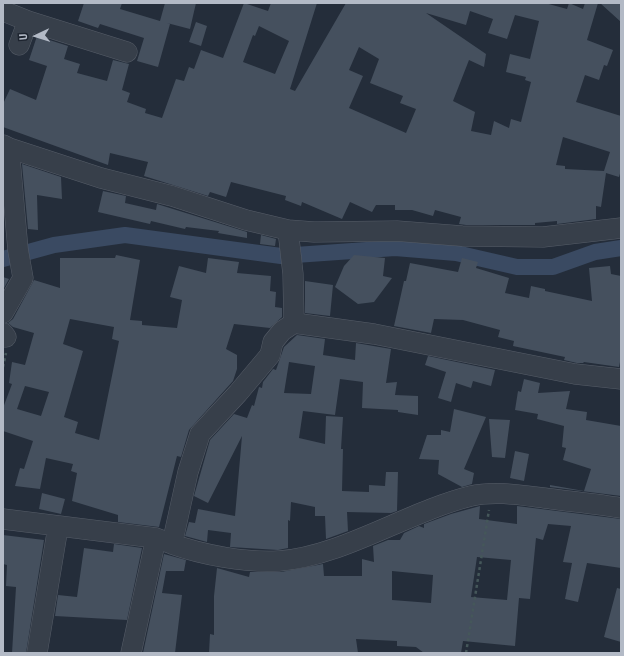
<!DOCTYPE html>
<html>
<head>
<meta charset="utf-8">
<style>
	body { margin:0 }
	#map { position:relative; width:624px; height:656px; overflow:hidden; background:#242d3a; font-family:"Roboto Condensed",sans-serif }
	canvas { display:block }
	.frame { position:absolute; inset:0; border:4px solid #b3bac6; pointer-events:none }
	.north { position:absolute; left:16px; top:16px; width:40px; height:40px; -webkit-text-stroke:3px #1d242f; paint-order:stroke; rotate:266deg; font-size:11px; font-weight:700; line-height:16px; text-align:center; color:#b3bac6 }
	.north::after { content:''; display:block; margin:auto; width:14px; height:18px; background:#b3bac6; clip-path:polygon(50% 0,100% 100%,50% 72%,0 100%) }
</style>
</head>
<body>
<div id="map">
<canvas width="624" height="656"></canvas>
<div class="frame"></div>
<div class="north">U</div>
</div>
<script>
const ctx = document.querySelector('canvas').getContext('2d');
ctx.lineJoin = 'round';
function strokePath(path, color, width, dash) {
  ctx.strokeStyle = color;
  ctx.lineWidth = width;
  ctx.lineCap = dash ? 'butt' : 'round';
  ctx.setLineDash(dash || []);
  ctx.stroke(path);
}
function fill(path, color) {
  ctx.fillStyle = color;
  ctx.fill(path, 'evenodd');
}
strokePath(new Path2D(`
	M3,259l51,-14 71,-10 156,21 114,-8 61,5 61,14h36l42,-15 26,-4`), '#3a4a62', 16);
fill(new Path2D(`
	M84,3h38l-2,6 40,12 5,-18h31l-6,26 -23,-6 3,1 -12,43 -21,-6 7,-23 -44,-14 -2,4 -20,-7z
	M244,3l24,8 3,-8h46l-27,86 5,2 51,-88h199l22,6 2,-6 14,6 2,-6h13l-11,37 26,10 -6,16 -3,-1 -5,15 -14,-5 -9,27 45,14v54l-2,7 -13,-4 -5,34 -5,-1v13l-39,5v-3l-22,2v2h-69l-7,-1 2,-7 -26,-7 -2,6 -21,-6h-17v-5h-19l-4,7 -22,-10 -8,17 -40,-17 -1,4 -16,-6 1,-4 -55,-14 -5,15 -16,-5 -2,4 -64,-20 4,-14 -38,-9 -2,12 -105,-38v-23l7,-15 26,11 11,-34 -18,-6 8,-24 31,10 -4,13 16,5 -3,9 30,8 6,-21 16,4 -7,26 8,3 -3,9 19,7 -1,4 17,5 14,-39 8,2 5,-14 5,2 7,-19 22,8zM470,11l23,8 -5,14 19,6 8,-24 24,6 -9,38 -20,-5 -4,18 20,5 -1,3 6,2 -10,40 -10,-3 -2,9 -15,-7 -3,14 -20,-4 4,-19 -22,-11 16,-41 15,7 2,-13 -60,-41 40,12zM259,26l30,15 -14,33 -32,-12 10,-27 2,1zM359,47l20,12 -9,24 33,13 -3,7 16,6 -10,24 -57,-25 14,-32 -14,-6zM563,137l47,15 -6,19 -39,-2v-3l-9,-1z
	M600,3h21v19z
	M196,22l11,4 -6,20 -12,-4z
	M22,164l39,13 1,22 -25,-4 1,35 -10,-1z
	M103,191l23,5 -1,7 31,7 1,-6 90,28v6l-29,-5 1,-2 -33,-4 -1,2 -34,-8 -1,3 -52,-12z
	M261,235l15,4 -1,7 -15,-2z
	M116,255l24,5 -10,60 12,1v4l35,3 5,-28 -12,-3 9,-31 27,7 2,-15 31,4 -2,11 34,3 -1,15 6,1 -1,15 7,1v9l-12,11 -36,-4 -8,25 11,6v14l-4,12 -44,49 -8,27 -4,-1 -18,71 -41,-5v-7l-46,-14 5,-28 -6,-2 2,-7 -27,-6 -6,31 -25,-3 5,-18 4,1 9,-28 -30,-10v-23l9,-24 -3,-1 3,-21 13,3 9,-32 -21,-6 -5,-4 5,-4 21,-39 26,8v-30h55zM70,319l44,8 -2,12 7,2 -20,99 -24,-7 3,-11 -14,-5 19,-66 -20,-7zM25,386l24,6 -8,24 -24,-7z
	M354,255l31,3 -2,18 9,2 -18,24 -16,2 -23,-17 9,-21z
	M462,258l16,4 -2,6 33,10 -4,15 24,5 2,-12 14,3v2l47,10 -3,-33 21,-2 1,8 10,2v81l-2,10 -35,-5 -1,1h-6l-13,-3 1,-3 -52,-11 1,-5 -16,-4 2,-7 -37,-10 -29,-1 -3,14 -37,-7 10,-45h2l4,-18 48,9z
	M3,277l6,2 -6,11z
	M305,281l28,4 -3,31 -25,-3z
	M297,335l28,4 -2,16 32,5 1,-17 35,6 -5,34 11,-1 -2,13 23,1v19l-20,-3v-2l-36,-2 1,-26 -23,-3 -5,36 -32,-4 -4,27 26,6 1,-28 17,1 -2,32h2l-1,42 27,1v-7l16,1 1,-14h12l-1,39 -6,2 -44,-1 1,19 -22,8 -1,-23h-10v-9l-24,-5 -1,19 -2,-1v28l-10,2 -48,-3 1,-14 -23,-3 -1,12 -22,-6 4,-14 6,1 3,-14 37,7 7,-80 -34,67 -14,-7 16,-56 24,-26 13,4 5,-13 2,1 5,-19 3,1 1,-6 10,-13 3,1 8,-23zM289,362l26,4 -4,28 -27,-1z
	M428,356l67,14 -4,16 -18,-5 -2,7 -15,-5 -5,19 -13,-4 8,-26 -21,-7z
	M524,379l16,4 -2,10 32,-2 -4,18 21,3 -1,8 35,6v70l-71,-9v-2l34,6 7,-22 -28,-9 3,-12 -4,-1 2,-21 -27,-7 1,-5 -23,-4 3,-19 3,1z
	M454,409l32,8 -22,52 10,4 -2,11 -10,3 -24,-13 1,-14 -20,-1 8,-24h14v-5l9,2z
	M489,419l21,1 -5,38 -13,-1z
	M515,451l14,3 -5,27 -14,-3z
	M42,493l23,6 -4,15 -22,-5z
	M480,506l-1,13 38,5v-18l104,13v49l-34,-5 -9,39 -13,-3 7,-36 -9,-1 8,-36 -23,-2 -5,16 -7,-2 -6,61 -11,-1 -4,48 -52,-5 -2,12h-37l-8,-6 -19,-1v-5l-41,-2 2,14h-149l1,-19 4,1v-39l3,-28 32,9 1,-5h31l42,-8 1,12h38v-17l12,3 -1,-16 15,-6h12l4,-7 15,-7 5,2v-4l27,-10zM477,557l34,3 -4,40 -36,-3zM392,571l41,4 -2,28 -39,-3z
	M3,535l41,5 -18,113h-14l4,-66 -10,-1 1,-21 -4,-1z
	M114,544l28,4 -15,72 -72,-4 3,-21 19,2 7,-49 29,4z
	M164,554l22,6 -2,11h-18l-4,22 20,2 -7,58h-32z
	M617,588l4,1v53l-17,-5z`), '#45505e');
const minor = new Path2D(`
	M3,11l25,10 99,31
	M19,45l9,-24
	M3,145l6,3 92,30 71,18 74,24 42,10 26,2 83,-1 65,5 81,1 78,-9
	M3,313l20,-35 -5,-28 -9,-102
	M294,323l80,11 201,40 46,5
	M3,333l3,4
	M3,519l153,19 16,6 16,-72 12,-38 38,-41 32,-38 3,-13 9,-11 12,-8 -1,-49 -5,-44
	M172,544c31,11 74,19 107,17 64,-5 128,-49 192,-65 26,-6 55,0 81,3 23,3 46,5 69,9
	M37,653l21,-126
	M131,653l25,-115`);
strokePath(minor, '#565d68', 21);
strokePath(new Path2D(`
	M3,367l3,-14
	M466,653l23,-143`), '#45575a', 2.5, [3, 3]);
strokePath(minor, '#373f4a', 20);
</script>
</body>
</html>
